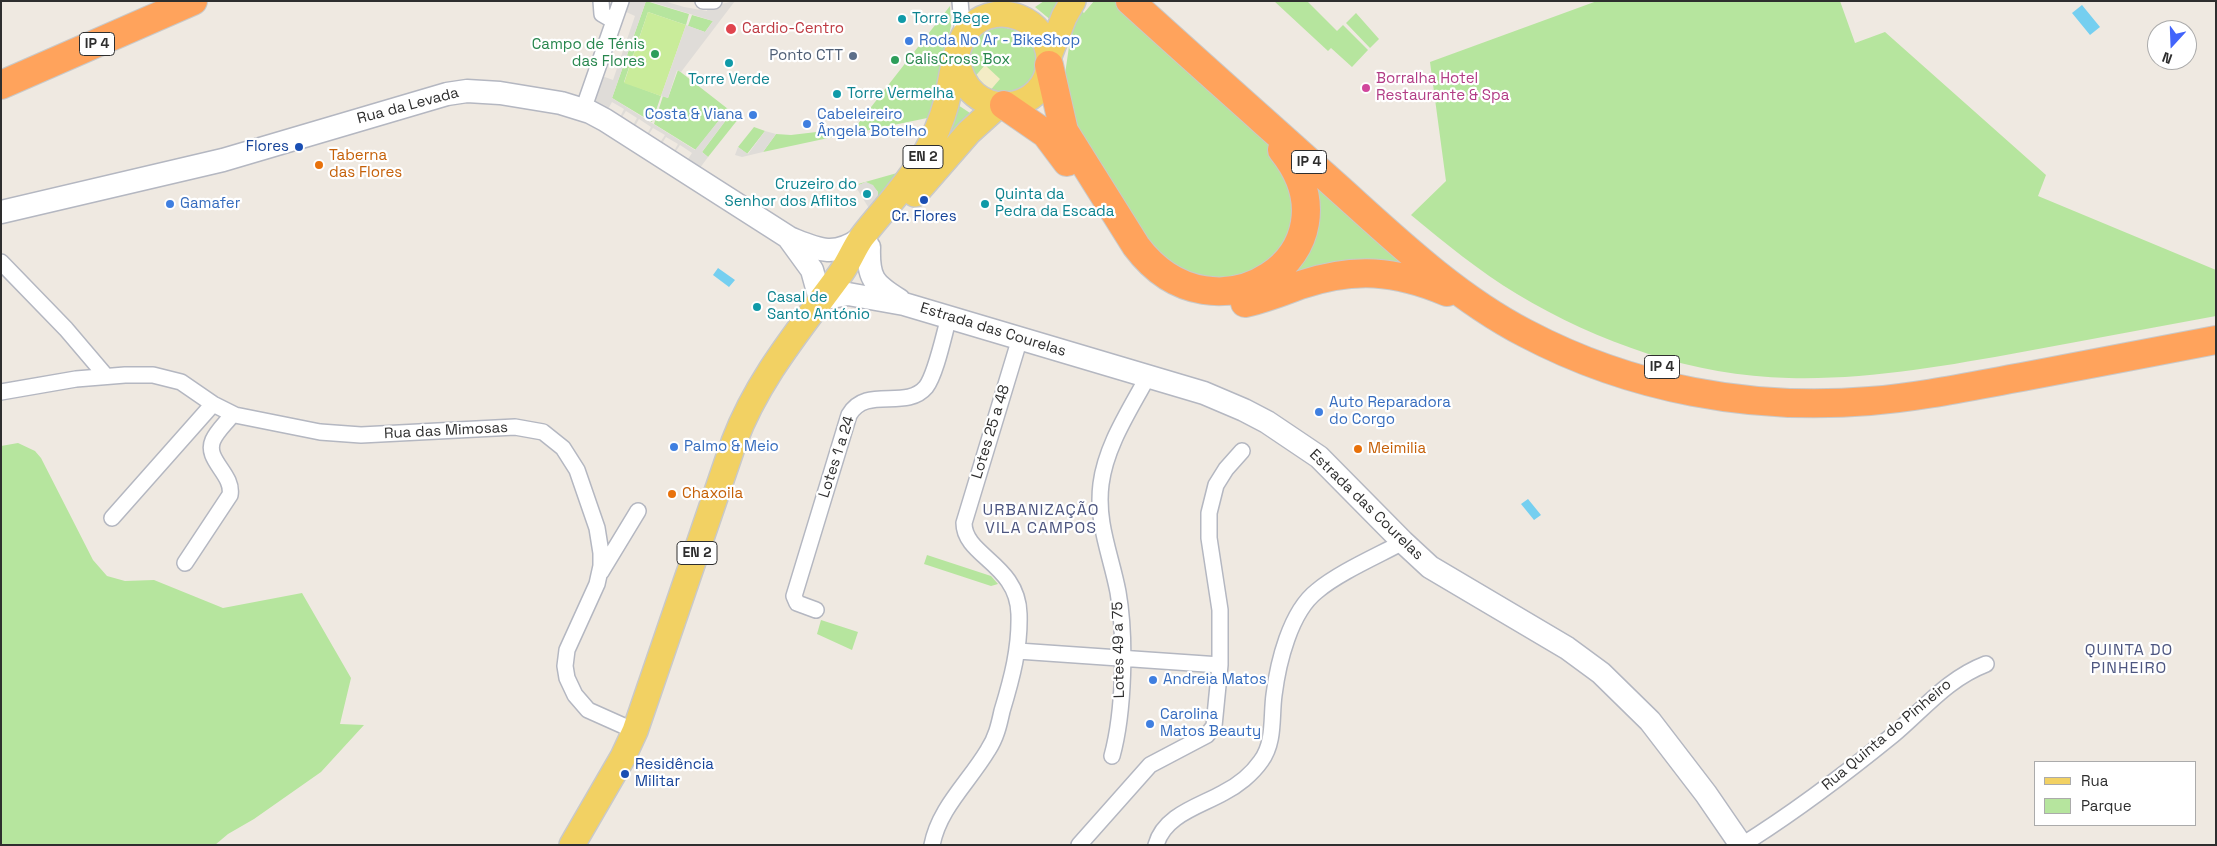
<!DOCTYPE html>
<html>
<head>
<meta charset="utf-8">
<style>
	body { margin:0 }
	#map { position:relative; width:2217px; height:846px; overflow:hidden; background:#efe9e1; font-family:"Space Grotesk",sans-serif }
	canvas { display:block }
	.frame { position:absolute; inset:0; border:2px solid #2e2e2e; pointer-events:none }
	.legend { position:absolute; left:2034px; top:761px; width:162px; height:65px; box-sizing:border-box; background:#fff; border:1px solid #ababab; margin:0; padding:6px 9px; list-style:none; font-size:15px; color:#2e2e2e }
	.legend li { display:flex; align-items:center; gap:10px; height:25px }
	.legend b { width:25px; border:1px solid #ababab }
	.north { position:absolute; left:2147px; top:20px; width:50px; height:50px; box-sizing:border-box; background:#fff; border:1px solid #ababab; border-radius:50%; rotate:200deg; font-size:14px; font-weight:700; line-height:20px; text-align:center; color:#2e2e2e }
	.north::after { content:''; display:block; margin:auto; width:18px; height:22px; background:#4264fb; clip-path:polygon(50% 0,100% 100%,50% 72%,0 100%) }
</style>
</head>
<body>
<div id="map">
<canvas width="2217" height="846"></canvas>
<div class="frame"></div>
<ul class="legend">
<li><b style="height:6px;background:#f2d163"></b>Rua</li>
<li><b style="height:14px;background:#b6e59e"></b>Parque</li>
</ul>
<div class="north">N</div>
</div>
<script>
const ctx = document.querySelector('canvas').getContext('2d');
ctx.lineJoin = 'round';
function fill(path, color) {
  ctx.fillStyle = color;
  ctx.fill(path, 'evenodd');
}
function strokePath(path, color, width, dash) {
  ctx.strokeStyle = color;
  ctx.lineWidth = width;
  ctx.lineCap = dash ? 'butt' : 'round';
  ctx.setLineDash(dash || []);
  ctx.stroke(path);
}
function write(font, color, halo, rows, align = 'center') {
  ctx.font = font + ' "Space Grotesk",sans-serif';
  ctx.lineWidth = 4.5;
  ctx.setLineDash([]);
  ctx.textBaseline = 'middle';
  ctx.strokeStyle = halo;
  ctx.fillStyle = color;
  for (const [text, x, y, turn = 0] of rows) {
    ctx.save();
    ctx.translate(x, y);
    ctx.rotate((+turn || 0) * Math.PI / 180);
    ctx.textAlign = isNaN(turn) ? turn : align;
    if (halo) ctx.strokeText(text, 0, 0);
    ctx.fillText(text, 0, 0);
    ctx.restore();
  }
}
fill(new Path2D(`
	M646,1l43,13 -3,11 -38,-13 -24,70 37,14 -9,26 -40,-24z
	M1044,1h21l-13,20 -17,-14z
	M1094,1h21l151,140 17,22 13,50 -7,25 -30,33 -42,11 -44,-16 -19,-19 -25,-34 -60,-100 -6,-25 9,-62 7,-17 5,4z
	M1274,1h33l30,30 6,-6 25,25 -16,17 -21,-19 -3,3z
	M1597,1h243l15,42 30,-11 161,143 -8,21 178,74v46c-65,12 -129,24 -194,36 -77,14 -155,28 -233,26 -95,-2 -191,-35 -272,-84 -38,-23 -72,-51 -106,-79l35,-34 -16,-119z
	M950,6l1,20 -19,91 -82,17z
	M1356,13l23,26 -9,9 -24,-25z
	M692,15l21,6 -8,11 -17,-6z
	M999,27c35,2 55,39 23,61 -3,2 -7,6 -10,7 -7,1 -17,-1 -24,-2l-3,-27 -12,13c-6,-28 -6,-43 26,-52z
	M678,70l50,39 -32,41 -42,-26 9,-28 5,2z
	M958,105l18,12 -32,24z
	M732,112l7,6 -31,39 -6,-5z
	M754,127l11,4 -18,23 -9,-7z
	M825,131l8,6 -70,15 13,-18 15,1z
	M897,173l-25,34 -1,-2 6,-6 1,-7 -12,-10 -7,3 -1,-1z
	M1312,182l97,85 -96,7h-29z
	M18,443l17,8 6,7 52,102 14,16 18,5 29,-1 69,28 79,-15 49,85 -11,46 24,1 -43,47 -67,47 -26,15 -13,11h-214v-399z
	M927,555l64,21 7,8 -7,2 -67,-22z
	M821,620l37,12 -6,18 -35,-16z`), '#b6e59e');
fill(new Path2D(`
	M985,65l15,14 -12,14 -15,-14z`), '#f3ecc5');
fill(new Path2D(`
	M648,12l38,13 -25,71 -37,-13z`), '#c9ec9a');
fill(new Path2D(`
	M629,1h17l-34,97 83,52 33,-41 4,3 -30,40 6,5 -8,11 -14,-6 6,-9 -12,-8 -6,9 -1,-1 5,-9 -12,-7 -5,8 -2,-1 6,-9 -12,-7 -6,9 -1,-1 5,-9 -12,-8 -5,9 -2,-1 5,-9 -11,-7 -6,9 -1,-1 5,-10 -12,-7 -5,9 -13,-10 8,-25 11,4 22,-64 -11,-5z
	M648,1h16l20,6 23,4 1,-4 27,-6 -54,71 -4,-2 -9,28 -7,-2 25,-71 19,7 8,-11z
	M765,131l11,3 -13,18 -21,5 -7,-2 3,-8 10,7z
	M866,182l7,3 5,7 -1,7 -6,6 -1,5 -16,-26 5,1z`), '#dfdcd8');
fill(new Path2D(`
	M2082,5l18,22 -10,8 -18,-22z
	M718,268l17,12 -6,7 -16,-12z
	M1528,499l13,16 -7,5 -13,-16z`), '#75cff0');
const street = new Path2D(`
	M601,1l1,13 12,7
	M703,1h11
	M960,1l3,35
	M583,110l38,-109
	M1,262l65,67 40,47
	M1,392l75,-13 49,-4h28l28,7 32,22 22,11 85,17 41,3 154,-8 28,5 20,16 14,22 20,58 4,25v13l-4,18 -30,66 -2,16 2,12 8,17 13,15 47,21
	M112,518l101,-114
	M185,563l45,-68c4,-21 -26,-35 -17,-55 4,-9 13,-17 19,-25
	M601,572l37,-61
	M816,610l-19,-7 -3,-7 55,-181c17,-30 57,-4 77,-28 10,-13 18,-53 23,-70
	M1018,651l202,14
	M1112,756c12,-44 14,-118 6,-164 -7,-37 -22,-69 -17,-108 5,-39 29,-74 47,-108
	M932,845c7,-37 37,-63 56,-95 8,-12 11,-25 14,-39 10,-33 18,-63 17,-97 -1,-50 -55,-58 -55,-91l56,-185
	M1079,845l71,-80 57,-30 7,-9 6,-61v-55l-11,-72v-25l7,-28 10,-16 16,-18
	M1156,845c8,-30 44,-39 67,-52 14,-7 29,-19 38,-32 14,-19 10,-44 13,-66 4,-32 16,-83 43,-104 21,-18 60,-35 86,-49
	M1742,845c53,-33 103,-71 151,-110 31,-26 54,-56 93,-71`);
const secondary = new Path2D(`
	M1,212l222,-52 224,-66 20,-3 33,2 61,10 29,9 15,8 183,117 11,10
	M788,237l24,33 8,29 28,-5 56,10 300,89 40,17 23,12 52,35 84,85 27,25 137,81 34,25 49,48 56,73 35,51
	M789,238c28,11 44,20 71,1
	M869,247c-1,31 4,37 30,53`);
const primary = new Path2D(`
	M1049,56l15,-39 9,-16
	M915,194l54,-62 30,-27
	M572,845l51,-88 12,-26 99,-289c24,-64 67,-114 107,-169 8,-11 13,-25 21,-36 20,-26 45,-51 62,-81 9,-16 17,-33 22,-52 6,-23 8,-61 25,-78 28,-26 76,-7 78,32 3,57 -84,68 -92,0`);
const highway = new Path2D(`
	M1130,1c68,62 137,123 206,185 59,53 118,110 189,147 106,56 226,78 345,68 51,-4 102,-15 152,-24 65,-12 129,-25 194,-37
	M1049,65l15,66 72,115c79,106 228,6 146,-96
	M1,85l192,-84
	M1004,105l42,29 21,28
	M1245,303c19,-4 37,-11 55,-18 54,-18 95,-15 147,7`);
strokePath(street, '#b4b7c1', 18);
strokePath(secondary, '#b4b7c1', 25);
strokePath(primary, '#c9c9c9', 28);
strokePath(highway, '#c9c9c9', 30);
strokePath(street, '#fff', 15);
strokePath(secondary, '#fff', 22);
strokePath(primary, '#f2d163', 25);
strokePath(highway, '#ffa35c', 28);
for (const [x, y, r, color] of [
	[902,19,5,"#0f9aa8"],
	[731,29,6,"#e0444e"],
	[909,41,5,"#3f7fe0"],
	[655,54,5,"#2e9e5b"],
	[853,56,5,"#5c6f8a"],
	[895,60,5,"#2e9e5b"],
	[729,63,5,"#0f9aa8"],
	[1366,88,5,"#d1479c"],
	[837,94,5,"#0f9aa8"],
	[753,115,5,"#3f7fe0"],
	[807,124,5,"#3f7fe0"],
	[299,147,5,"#1a4fb4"],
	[319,165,5,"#e8710a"],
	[867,194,5,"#0f9aa8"],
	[924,200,5,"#1a4fb4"],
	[170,204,5,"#3f7fe0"],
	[985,204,5,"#0f9aa8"],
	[757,307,5,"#0f9aa8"],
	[1319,412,5,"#3f7fe0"],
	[674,447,5,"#3f7fe0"],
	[1358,449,5,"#e8710a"],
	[672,494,5,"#e8710a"],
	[1153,680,5,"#3f7fe0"],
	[1150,724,5,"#3f7fe0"],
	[625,774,5,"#1a4fb4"]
]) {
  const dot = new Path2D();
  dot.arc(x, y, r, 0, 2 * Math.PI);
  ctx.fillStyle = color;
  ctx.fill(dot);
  strokePath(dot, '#fff', 2);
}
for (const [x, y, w] of [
	[97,44,35],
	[923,157,40],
	[1309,162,35],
	[1662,367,35],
	[697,553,40]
]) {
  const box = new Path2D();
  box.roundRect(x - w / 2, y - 11.5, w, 23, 4);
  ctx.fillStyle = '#fff';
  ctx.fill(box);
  strokePath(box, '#2e2e2e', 1);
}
write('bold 14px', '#2e2e2e', null, [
	["IP 4",97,44],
	["EN 2",923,157],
	["IP 4",1309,162],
	["IP 4",1662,367],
	["EN 2",697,553]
]);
write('15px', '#0d838f', '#fff', [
	["Torre Bege",912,19],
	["Torre Verde",729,80,"center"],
	["Torre Vermelha",847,94],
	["Cruzeiro do",857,185,"right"],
	["Senhor dos Aflitos",857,202,"right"],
	["Quinta da",995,195],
	["Pedra da Escada",995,212],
	["Casal de",767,298],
	["Santo António",767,315]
], 'left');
write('15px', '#be3a42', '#fff', [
	["Cardio-Centro",742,29]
], 'left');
write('15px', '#366cbe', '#fff', [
	["Roda No Ar - BikeShop",919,41],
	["Costa & Viana",743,115,"right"],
	["Cabeleireiro",817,115],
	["Ângela Botelho",817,132],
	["Gamafer",180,204],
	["Auto Reparadora",1329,403],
	["do Corgo",1329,420],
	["Palmo & Meio",684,447],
	["Andreia Matos",1163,680],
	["Carolina",1160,715],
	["Matos Beauty",1160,732]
], 'left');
write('15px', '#27864d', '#fff', [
	["Campo de Ténis",645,45],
	["das Flores",645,62],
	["CalisCross Box",905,60,"left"]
], 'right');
write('15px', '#4e5e75', '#fff', [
	["Ponto CTT",843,56]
], 'right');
write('15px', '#b23c85', '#fff', [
	["Borralha Hotel",1376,79],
	["Restaurante & Spa",1376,96]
], 'left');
write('15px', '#2e2e2e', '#fff', [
	["Rua da Levada",408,106,-15],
	["Estrada das Courelas",993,330,17],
	["Rua das Mimosas",446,431,-3],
	["Lotes 25 a 48",991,432,-73],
	["Lotes 1 a 24",837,457,-72],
	["Estrada das Courelas",1366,505,44],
	["Lotes 49 a 75",1119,650,-91],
	["Rua Quinta do Pinheiro",1887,735,-40]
]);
write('15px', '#164399', '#fff', [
	["Flores",289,147],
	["Cr. Flores",924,217,"center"],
	["Residência",635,765,"left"],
	["Militar",635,782,"left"]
], 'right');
write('15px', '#c56008', '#fff', [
	["Taberna",329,156],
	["das Flores",329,173],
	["Meimilia",1368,449],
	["Chaxoila",682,494]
], 'left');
ctx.letterSpacing = '1px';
write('16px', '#4d5680', '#fff', [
	["URBANIZAÇÃO",1041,511],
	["VILA CAMPOS",1041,529],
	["QUINTA DO",2129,651],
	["PINHEIRO",2129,669]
]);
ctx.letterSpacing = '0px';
</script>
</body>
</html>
